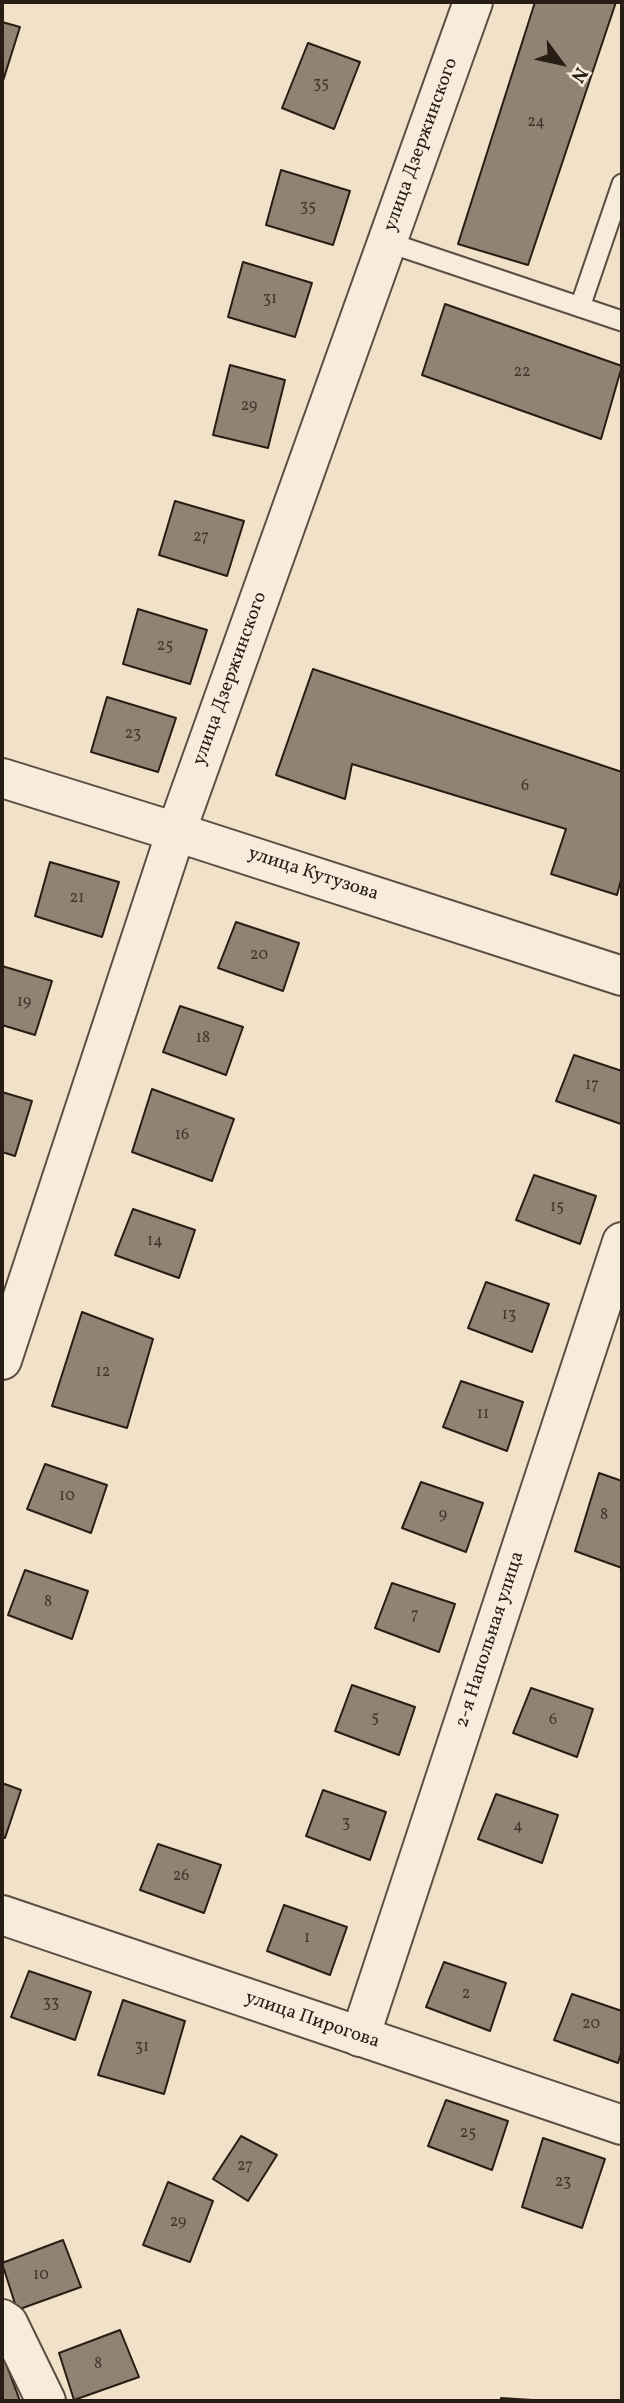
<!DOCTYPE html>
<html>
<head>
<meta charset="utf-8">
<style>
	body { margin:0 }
	#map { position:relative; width:624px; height:2403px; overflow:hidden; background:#f2e1c9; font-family:Vollkorn,serif }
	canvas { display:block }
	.frame { position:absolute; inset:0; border:4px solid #281d15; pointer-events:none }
	.north { position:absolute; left:526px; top:28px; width:70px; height:70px; -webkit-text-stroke:5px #f7ecdc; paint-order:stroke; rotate:123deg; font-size:19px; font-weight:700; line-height:28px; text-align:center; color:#281d15 }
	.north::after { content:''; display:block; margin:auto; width:24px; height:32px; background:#281d15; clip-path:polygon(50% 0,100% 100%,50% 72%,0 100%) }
</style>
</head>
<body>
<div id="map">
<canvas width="624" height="2403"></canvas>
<div class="frame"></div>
<div class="north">N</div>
</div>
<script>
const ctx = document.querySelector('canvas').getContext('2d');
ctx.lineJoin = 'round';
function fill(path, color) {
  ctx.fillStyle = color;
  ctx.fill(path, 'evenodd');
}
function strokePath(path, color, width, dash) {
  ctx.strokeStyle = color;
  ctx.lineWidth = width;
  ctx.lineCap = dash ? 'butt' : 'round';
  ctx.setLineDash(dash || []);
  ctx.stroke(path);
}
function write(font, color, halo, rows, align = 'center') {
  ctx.font = font + ' Vollkorn,serif';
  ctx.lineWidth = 5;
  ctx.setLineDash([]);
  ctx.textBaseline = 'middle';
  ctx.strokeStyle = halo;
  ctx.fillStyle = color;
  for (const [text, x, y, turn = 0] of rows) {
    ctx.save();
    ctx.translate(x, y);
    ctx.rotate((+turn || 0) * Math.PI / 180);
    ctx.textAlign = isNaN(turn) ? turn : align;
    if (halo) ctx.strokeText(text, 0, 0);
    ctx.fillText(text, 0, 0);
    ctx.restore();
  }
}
const building = new Path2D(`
	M535,2h81l-88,263 -70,-21z
	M2,22l18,5 -17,54h-1z
	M308,43l52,19 -26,67 -52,-21z
	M281,170l69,21 -17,54 -67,-20z
	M243,262l69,21 -17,54 -67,-20z
	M445,304l177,62 -21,73 -179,-64z
	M230,365l55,15 -17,68 -55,-13z
	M175,501l69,20 -17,55 -68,-21z
	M138,609l69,21 -17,54 -67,-20z
	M313,669l309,103v104l-5,19 -66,-21 15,-45 -214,-65 -7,35 -69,-24z
	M107,697l69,21 -18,54 -67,-20z
	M50,862l69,20 -17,55 -67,-21z
	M236,922l63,21 -16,48 -65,-23z
	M2,966l50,15 -17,54 -33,-10z
	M180,1006l63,21 -17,48 -63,-23z
	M574,1055l48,16 -1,53 -65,-23z
	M152,1089l82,30 -22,62 -80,-29z
	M2,1092l30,9 -17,55 -13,-4z
	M534,1175l62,21 -16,48 -64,-24z
	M133,1209l62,21 -16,48 -64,-23z
	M486,1282l63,22 -17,48 -64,-24z
	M82,1312l71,27 -26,89 -75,-22z
	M461,1381l62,21 -16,49 -64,-24z
	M45,1464l62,21 -16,48 -64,-24z
	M599,1473l23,8v87l-47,-17z
	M421,1482l62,21 -17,49 -64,-24z
	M25,1570l63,21 -16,48 -64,-24z
	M392,1583l63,21 -16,48 -64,-24z
	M352,1685l63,22 -16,48 -64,-24z
	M531,1688l62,21 -16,48 -64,-24z
	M2,1783l19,7 -16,48 -3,-1z
	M323,1790l63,22 -16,48 -64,-24z
	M496,1794l62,21 -16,48 -64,-24z
	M158,1844l63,21 -17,48 -64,-23z
	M284,1905l63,22 -17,48 -63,-24z
	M444,1962l62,21 -16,48 -64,-24z
	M29,1971l62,21 -16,48 -64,-23z
	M572,1994l50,17v39l-4,13 -64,-23z
	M123,2000l62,21 -21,73 -66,-19z
	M446,2100l62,21 -16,49 -64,-24z
	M241,2136l36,19 -29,46 -35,-22z
	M543,2138l62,21 -23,69 -60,-21z
	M168,2182l45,19 -23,61 -47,-17z
	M63,2240l18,47 -64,23 -15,-47z
	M120,2330l19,47 -65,23 -15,-47z
	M4,2358l16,43h-18v-42z
	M501,2398l47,3h-47z`);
fill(building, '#918373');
strokePath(building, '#281d15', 2);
const service = new Path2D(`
	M387,242l235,79
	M580,307l42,-123`);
const minor = new Path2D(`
	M2,778l174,54 446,144
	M2,1360l174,-528 297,-830
	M360,2037l262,-795
	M2,2319l6,4 38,78`);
const tertiary = new Path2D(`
	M2,1915l620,210`);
strokePath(service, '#5a4e42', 23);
strokePath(minor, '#5a4e42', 42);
strokePath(tertiary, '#5a4e42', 42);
strokePath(service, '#f7ecdc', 19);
strokePath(minor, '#f7ecdc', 38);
strokePath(tertiary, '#f7ecdc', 38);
write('16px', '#42362c', null, [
	["35",321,85],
	["24",536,123],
	["35",308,208],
	["31",270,300],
	["22",522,373],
	["29",249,407],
	["27",201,538],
	["25",165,647],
	["23",133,735],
	["6",525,787],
	["21",77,899],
	["20",259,956],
	["19",24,1003],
	["18",203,1039],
	["17",592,1086],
	["16",182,1136],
	["15",557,1208],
	["14",155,1242],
	["13",509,1316],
	["12",103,1373],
	["11",483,1415],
	["10",67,1497],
	["9",443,1516],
	["8",604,1516],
	["8",48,1603],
	["7",415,1616],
	["5",375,1719],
	["6",553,1721],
	["3",346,1824],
	["4",518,1827],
	["26",181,1877],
	["1",307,1939],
	["2",466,1995],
	["33",51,2004],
	["20",591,2025],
	["31",142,2048],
	["25",468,2134],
	["27",245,2167],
	["23",563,2183],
	["29",178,2223],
	["10",41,2276],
	["8",98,2365]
]);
write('19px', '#281d15', '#f7ecdc', [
	["улица Дзержинского",422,145,-70],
	["улица Дзержинского",231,679,-70],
	["улица Кутузова",313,875,18],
	["2-я Напольная улица",491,1640,-72],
	["улица Пирогова",312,2021,19]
]);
</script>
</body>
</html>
